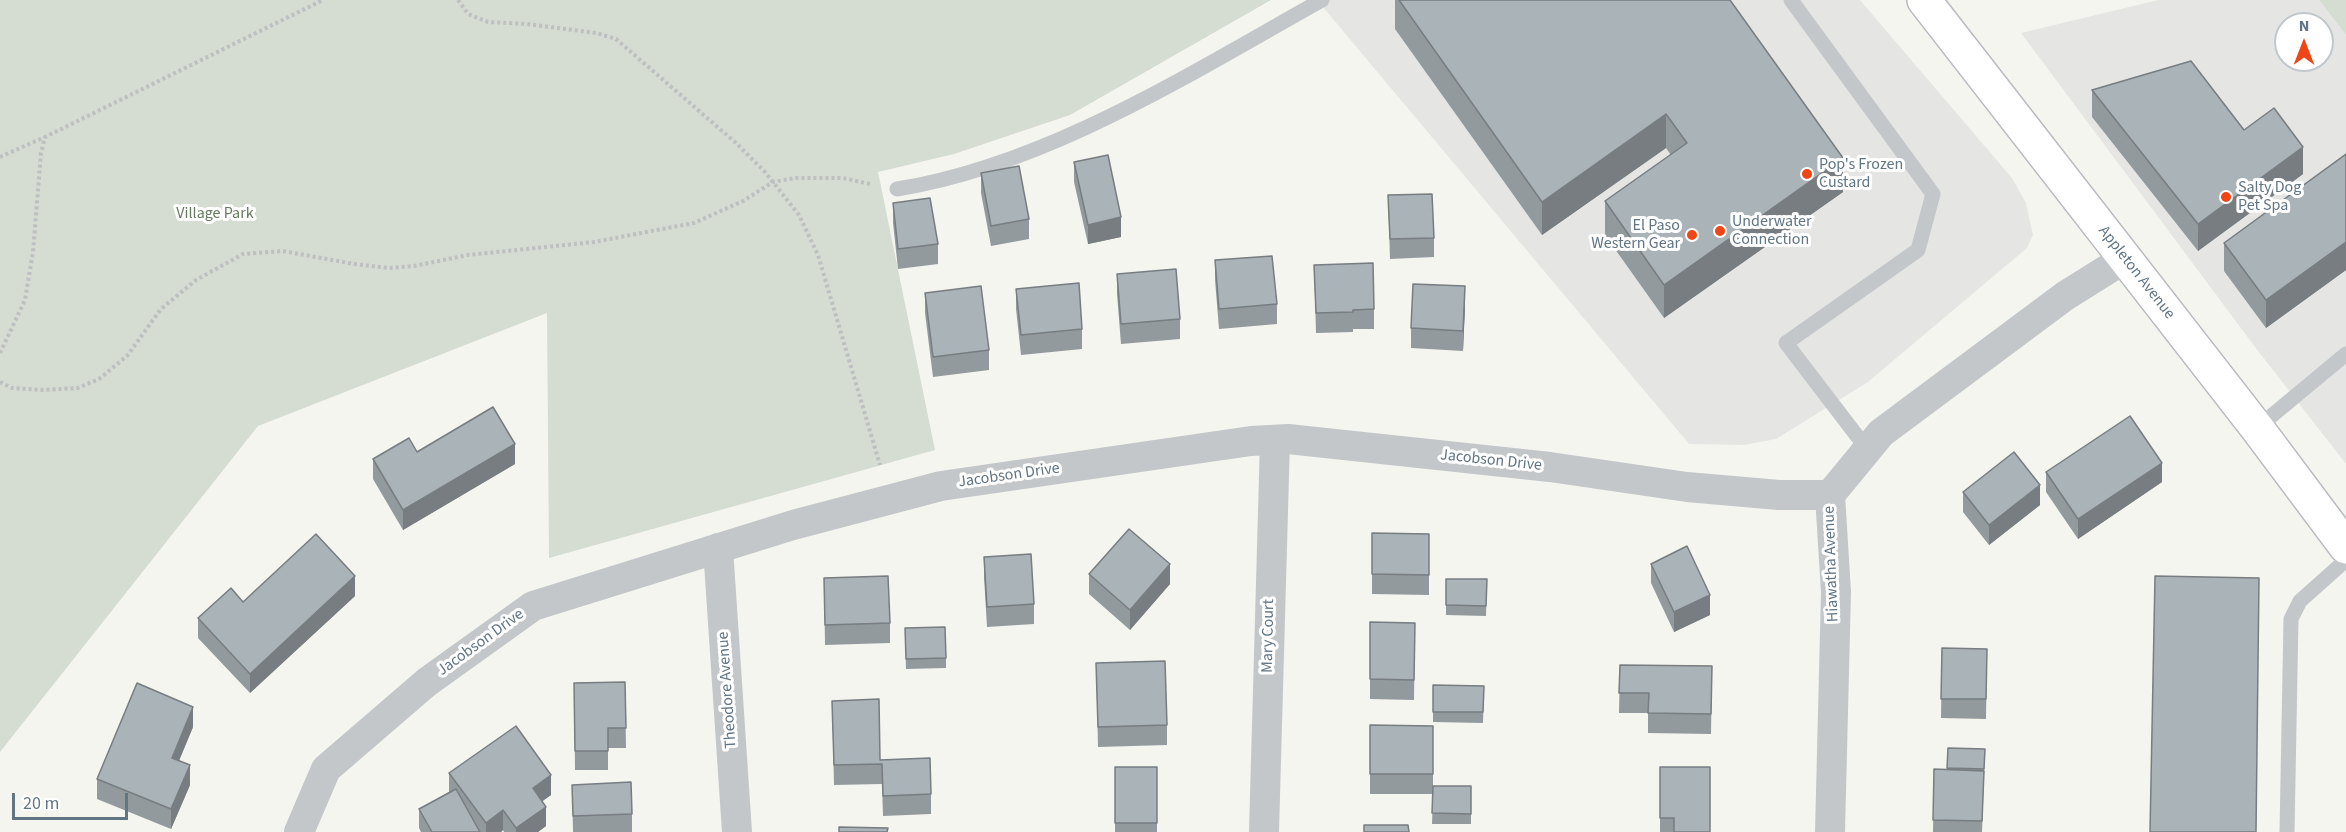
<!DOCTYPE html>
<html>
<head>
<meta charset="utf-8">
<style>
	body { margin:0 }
	#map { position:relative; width:2346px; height:832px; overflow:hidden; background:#f5f5f0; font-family:"Source Sans 3",sans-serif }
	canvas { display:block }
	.north { position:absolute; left:2274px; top:12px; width:60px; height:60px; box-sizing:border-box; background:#fff; border:2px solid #c0c8ce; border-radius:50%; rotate:0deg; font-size:16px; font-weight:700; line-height:24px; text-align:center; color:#617584 }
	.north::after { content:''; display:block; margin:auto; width:21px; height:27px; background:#f04514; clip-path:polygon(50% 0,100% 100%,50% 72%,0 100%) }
	.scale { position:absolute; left:12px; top:793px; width:116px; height:27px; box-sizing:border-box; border:3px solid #617584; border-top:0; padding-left:8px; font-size:18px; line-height:21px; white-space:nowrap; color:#617584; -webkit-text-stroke:4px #fff; paint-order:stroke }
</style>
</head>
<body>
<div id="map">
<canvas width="2346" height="832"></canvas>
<div class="north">N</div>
<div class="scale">20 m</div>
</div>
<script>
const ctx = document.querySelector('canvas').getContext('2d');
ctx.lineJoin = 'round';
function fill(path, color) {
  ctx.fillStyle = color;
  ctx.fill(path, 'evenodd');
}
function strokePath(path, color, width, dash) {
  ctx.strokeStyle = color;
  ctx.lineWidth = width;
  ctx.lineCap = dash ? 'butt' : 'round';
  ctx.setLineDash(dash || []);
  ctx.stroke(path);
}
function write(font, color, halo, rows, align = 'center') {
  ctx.font = font + ' "Source Sans 3",sans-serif';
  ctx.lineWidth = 6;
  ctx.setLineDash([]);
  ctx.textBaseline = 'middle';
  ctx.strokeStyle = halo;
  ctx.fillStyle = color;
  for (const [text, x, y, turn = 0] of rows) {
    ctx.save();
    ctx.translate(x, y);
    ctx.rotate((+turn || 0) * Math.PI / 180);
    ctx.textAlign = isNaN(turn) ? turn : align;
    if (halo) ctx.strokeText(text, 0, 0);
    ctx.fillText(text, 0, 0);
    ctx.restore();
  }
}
fill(new Path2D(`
	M1317,0h543l152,178 14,25 7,32 -6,13 -159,134 -92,57 -32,6 -55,-1z
	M2158,0h161l27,35v429l-91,-117 -234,-314zM2286,24h36v36h-36z`), '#e5e6e4');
fill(new Path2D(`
	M0,0h1271l-201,115 -116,39 -76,18 57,278 -386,108 -2,-245 -289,113 -258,326z
	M2319,0h27v35z`), '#d5dcd1');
const primary = new Path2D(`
	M1924,0l333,428 89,119`);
strokePath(primary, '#b6babe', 36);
strokePath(new Path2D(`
	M458,0l10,14 20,8 39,2 69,9 20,6 120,104 29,29 34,43 19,40 62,210
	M0,157l45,-20
	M0,353l25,-53 8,-48 8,-99 4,-16 278,-137
	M0,382l12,6 32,2 34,-2 21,-9 28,-23 34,-47 35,-29 47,-26 40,-3 71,13 35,4 25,-2 54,-11 126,-13 100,-19 49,-22 30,-19 22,-4h48l27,6`), '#bdbfc1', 4, [3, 3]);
strokePath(new Path2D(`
	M1791,0l142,194 -15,56 -132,93 81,106
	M897,189c150,-24 294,-116 425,-189
	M2257,428l89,-74
	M2287,832l4,-213 9,-18 46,-41`), '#c3c7ca', 15);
strokePath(new Path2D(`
	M718,548l19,284
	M299,832l27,-63 101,-87 106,-76 260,-81 148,-39 310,-45 37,-2 262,28 137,20 92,8h51
	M1264,832l11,-392
	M1830,832l6,-240 -6,-97 51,-62 184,-137 59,-37`), '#c3c7ca', 30);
strokePath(primary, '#fff', 33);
fill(new Path2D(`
	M1395,0h335l113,192 -179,126 -59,-83v-34l66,-46 -5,-7 -124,87 -147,-206z
	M2092,90l152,40 59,44 -105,77 -106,-134z
	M2346,154v116l-80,58 -42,-57v-28z
	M1074,162l47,75 -33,7 -14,-62z
	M981,173l48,46v20l-38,7 -10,-53z
	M1388,195l46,43v19l-44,2z
	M893,203l45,41v20l-40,5 -5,-46z
	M1215,260l62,44v20l-58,5 -4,-49z
	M1314,265l60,44v20h-21v3l-37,1z
	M1117,274l63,45v20l-59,5 -4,-50z
	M1016,289l66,40v20l-61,6 -5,-46z
	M925,293l64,57v20l-56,7 -8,-64z
	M1465,306l-2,45 -52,-3v-20z
	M417,452l98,12 -112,66 -30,-51v-20z
	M2046,472l116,10 -84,57 -32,-47z
	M1963,492l77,13 -51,40 -26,-33z
	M1372,533l57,1v61l-57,-1z
	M984,557l50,47v20l-47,3 -3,-50z
	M1651,564l59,51 -36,17 -23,-49z
	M1089,574l81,10 -40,46 -41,-36z
	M824,578l66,45v20l-65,2z
	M1446,579h41l-1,37 -40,-1z
	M355,596l-105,97 -52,-55v-20z
	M1370,622l45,1 -1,77 -44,-1z
	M905,628l41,30v10l-40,1z
	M1942,648l45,1 -1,70 -45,-1z
	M1096,663l71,62v20l-69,2z
	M1620,665l92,1 -1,68 -63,-1v-20h-29z
	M625,682l1,66h-18v22h-33l-1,-87z
	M1433,685l51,1 -1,37 -50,-1z
	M832,701l48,59 51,34v20l-48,2 -1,-32 -48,1z
	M1370,725l63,1v60h38v38h-39l1,-30h-63z
	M193,727l-14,34 11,24 -19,44 -74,-30v-20z
	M1948,748l37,1 -3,83h-49l1,-63 13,1z
	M1115,767h42v65h-42z
	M1660,767l50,65h-50z
	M449,773l102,22 -9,6 4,25 -8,6h-34l-1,-2 -2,2h-80l-2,-4v-19l30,-17z
	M572,785l60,29v18h-59z`), '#929a9e');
fill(new Path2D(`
	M1666,114v34l-124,87v-33z
	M2303,147v27l-105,77v-27z
	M1843,158v34l-179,126v-33z
	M1121,217v20l-33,7v-19z
	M2346,242v28l-80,58v-28z
	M1465,286v20l-2,45v-20z
	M515,444v20l-112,66v-20z
	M2162,463v19l-84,57v-20z
	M2040,485v20l-51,40v-20z
	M1170,564v20l-40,46v-20z
	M355,576v20l-105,97v-19z
	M1710,595v20l-36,17v-20z
	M193,707v20l-21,50v-19z
	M190,765v20l-19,44v-20z
	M551,775v20l-18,13v-20z
	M546,807v19l-8,6h-22v-4z
	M503,810v20l-2,2h-15v-9z`), '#777d81');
const building = new Path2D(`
	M1399,0h331l113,158 -179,127 -59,-84 82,-58 -21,-29 -124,88z
	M2191,61l53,69 30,-22 29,39 -105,77 -106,-134z
	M2346,154v88l-80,58 -42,-57z
	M1108,155l13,62 -33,8 -14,-63z
	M1019,166l10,53 -38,7 -10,-53z
	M1432,194l2,44 -44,1 -2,-44z
	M930,198l8,46 -40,5 -5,-46z
	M1272,256l5,48 -58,5 -4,-49z
	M1373,263l1,46 -21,1v2l-37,1 -2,-48z
	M1176,269l4,50 -59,5 -4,-50z
	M1079,283l3,46 -61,6 -5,-46z
	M1413,284l52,2 -2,45 -52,-3z
	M981,286l8,64 -56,7 -8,-64z
	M493,407l22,37 -112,66 -30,-51 36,-21 8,14z
	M2130,416l32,47 -84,56 -32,-47z
	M2014,452l26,33 -51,40 -26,-33z
	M1129,529l41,35 -40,46 -41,-36z
	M1372,533l57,1v41l-57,-1z
	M316,534l39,42 -105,98 -52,-56 33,-30 12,14z
	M1687,546l23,49 -36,17 -23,-48z
	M1031,554l3,50 -47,3 -3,-50z
	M888,576l2,47 -65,2 -1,-47z
	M2155,576l104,2 -3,254h-106z
	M1446,579h41l-1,27 -40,-1z
	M1370,622l45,1 -1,57 -44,-1z
	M945,627l1,31 -40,1 -1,-31z
	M1942,648l45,1 -1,50h-45z
	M1165,661l2,64 -69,2 -2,-64z
	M1620,665l92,1 -1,48 -63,-1 1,-20h-30z
	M625,682l1,46h-18v23h-33l-1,-68z
	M137,683l56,24 -21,51 18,7 -19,44 -74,-30z
	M1433,685l51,1 -1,26h-50z
	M879,699l1,61 50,-2 1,36 -48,2 -1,-32 -48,1 -2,-64z
	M1370,725l63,1v48h-63z
	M516,726l35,49 -18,13 13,19 -30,21 -13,-18 -17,13 -37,-50z
	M1948,748l37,1 -1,20 -37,-1z
	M1115,767h42v56h-42z
	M1660,767h50v65h-36v-14h-14z
	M1934,769l50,2 -2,50 -49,-1z
	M631,782l1,32 -59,2 -1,-31z
	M1433,786h38v28l-39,-1z
	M456,789l24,43h-48l-13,-23z
	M1364,825h44l1,7h-45z
	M839,827l49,1 -1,4h-48z`);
fill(building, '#aab3b8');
strokePath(building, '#777d81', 1.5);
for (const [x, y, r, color] of [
	[1807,174,6,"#f04514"],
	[2226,197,6,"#f04514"],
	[1720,231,6,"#f04514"],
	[1692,235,6,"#f04514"]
]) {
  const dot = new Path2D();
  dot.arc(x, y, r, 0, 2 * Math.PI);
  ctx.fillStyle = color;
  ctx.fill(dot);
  strokePath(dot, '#fff', 2);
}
write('16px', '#617584', '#fff', [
	["Pop's Frozen",1819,165],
	["Custard",1819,183],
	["Salty Dog",2238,188],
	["Pet Spa",2238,206],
	["Underwater",1732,222],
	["Connection",1732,240],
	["El Paso",1680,226,"right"],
	["Western Gear",1680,244,"right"]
], 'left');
write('16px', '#667a60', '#fff', [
	["Village Park",215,214]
]);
write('16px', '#617584', '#fff', [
	["Appleton Avenue",2136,273,52],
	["Jacobson Drive",1491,461,6],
	["Jacobson Drive",1009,476,-8],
	["Hiawatha Avenue",1832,564,-92],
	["Mary Court",1269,636,-89],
	["Jacobson Drive",481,643,-36],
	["Theodore Avenue",728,690,-94]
]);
</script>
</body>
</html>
